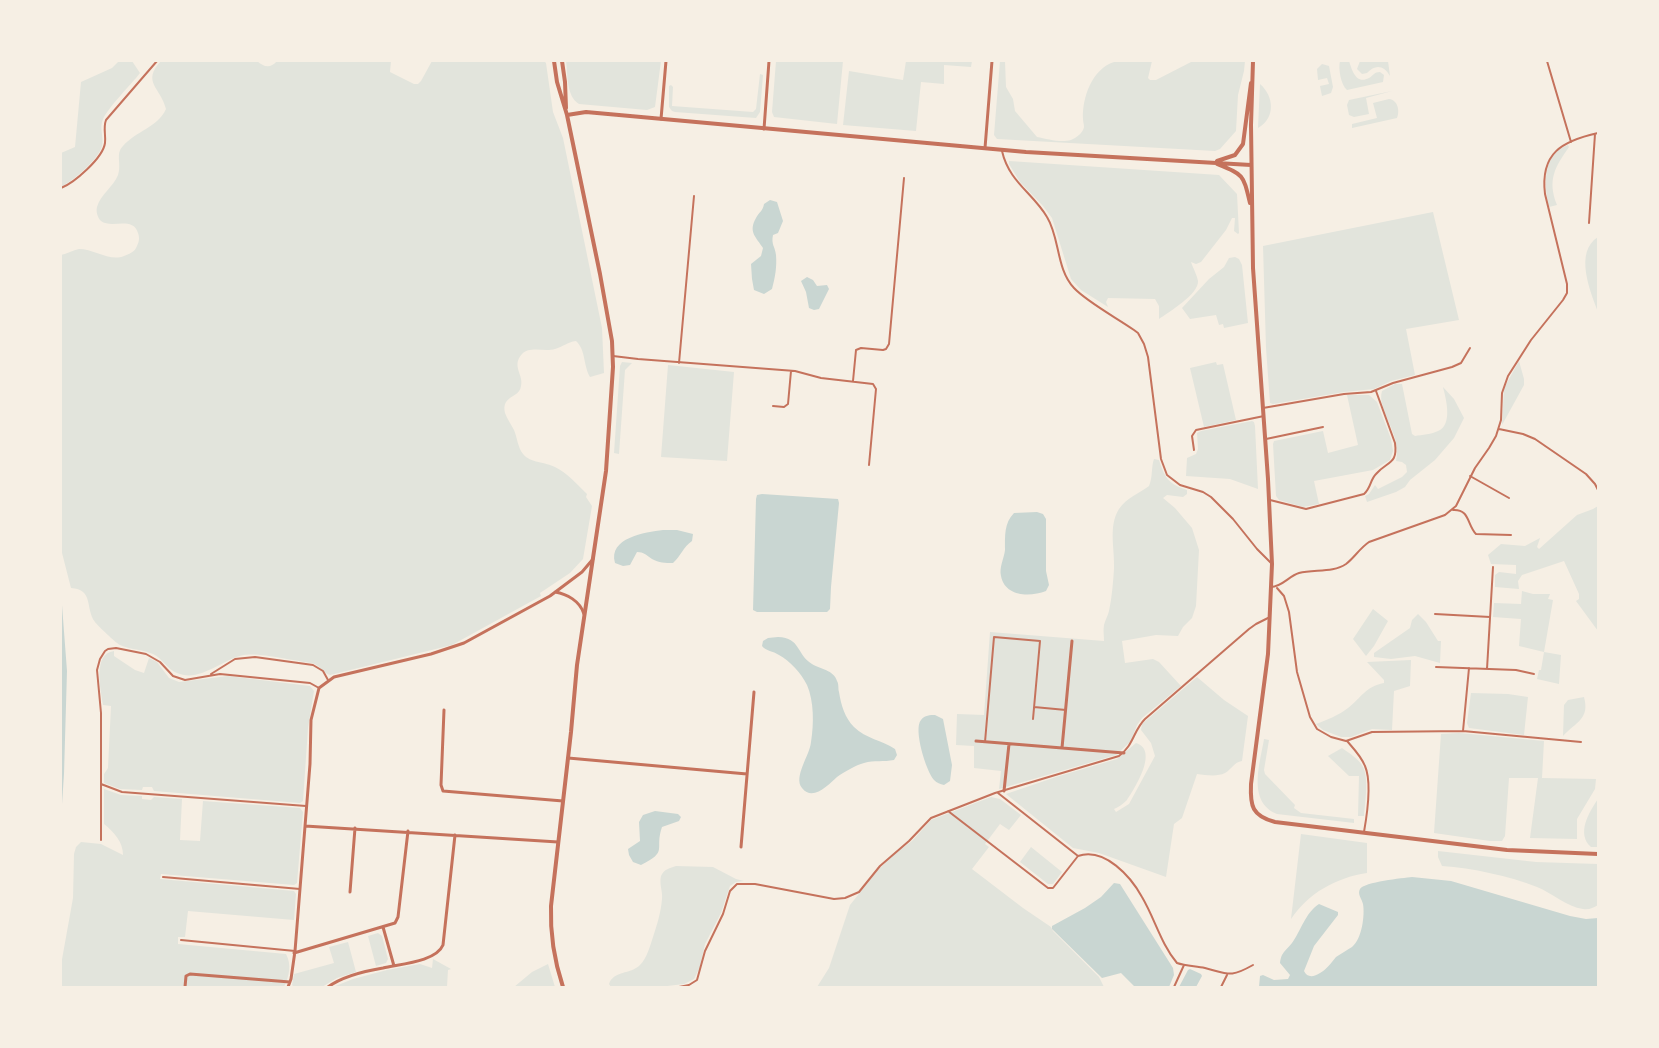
<!DOCTYPE html>
<html>
<head>
<meta charset="utf-8">
<style>
	body { margin:0 }
	#map { position:relative; width:1659px; height:1048px; overflow:hidden; background:#f6efe4; font-family:"Fira Sans Condensed",sans-serif }
	canvas { display:block }
	.frame { position:absolute; inset:0; border:62px solid #f6efe4; pointer-events:none }
</style>
</head>
<body>
<div id="map">
<canvas width="1659" height="1048"></canvas>
<div class="frame"></div>
</div>
<script>
const ctx = document.querySelector('canvas').getContext('2d');
ctx.lineJoin = 'round';
function fill(path, color) {
  ctx.fillStyle = color;
  ctx.fill(path, 'evenodd');
}
function strokePath(path, color, width, dash) {
  ctx.strokeStyle = color;
  ctx.lineWidth = width;
  ctx.lineCap = dash ? 'butt' : 'round';
  ctx.setLineDash(dash || []);
  ctx.stroke(path);
}
fill(new Path2D(`
	M119,61h13l8,12c-10,13 -30,32 -37,46 -4,9 1,18 -1,27 -3,13 -29,35 -41,41v-34l14,-6 6,-65 31,-14z
	M161,61h96c7,6 13,8 20,0h114l-1,11 24,12h4l3,-3 11,-20h112l2,2 7,49 10,26 39,190 2,45 -14,4c-7,-12 -4,-27 -14,-36 -9,1 -13,6 -21,8 -10,3 -26,-3 -33,5 -11,12 2,21 -1,32 -1,9 -10,9 -15,16 -2,3 -2,7 -1,11 2,6 6,11 9,17 3,7 4,18 9,24 7,9 23,8 32,13 12,6 22,17 32,27l-1,3 6,9 -9,53 -13,14 -30,20 1,3 -89,49 -122,30c-7,-2 -9,-9 -18,-12 -16,-2 -54,-11 -68,-8 -22,4 -44,28 -67,18 -10,-4 -15,-15 -24,-19 -11,-5 -23,-4 -33,-9 -4,-2 -22,-19 -25,-23 -10,-13 -1,-33 -24,-34l-10,-39v-294c6,-1 12,-5 18,-6 15,0 31,13 45,7 5,-2 10,-4 12,-8 3,-6 4,-9 2,-15 -5,-17 -27,-4 -37,-12 -4,-4 -5,-10 -4,-14 3,-12 17,-21 21,-32 4,-11 -3,-21 5,-29 13,-15 34,-18 43,-37 -5,-21 -25,-27 -5,-48z
	M566,61h95l-6,46 -8,3 -68,-6c-13,-8 -11,-29 -13,-43z
	M776,61h67l-6,63 -63,-7 -2,-5z
	M906,61h66l-1,6 -27,-2v19l-23,-2 -5,49 -73,-6 6,-54 54,9z
	M1000,61h5l1,26 7,12 2,12 22,26c10,2 24,6 34,3 5,-2 12,-7 13,-13 0,-3 -1,-5 -1,-8 -1,-21 9,-50 31,-57 10,-4 27,-1 38,-1l-4,17 2,2h6l37,-19h52l-1,10 -6,24 -2,36 -16,18 -5,2 -218,-12 -3,-4z
	M1340,61h9c3,9 7,24 20,17 5,-3 5,-6 11,-6l4,3 -1,7 -36,8c-6,-5 -9,-21 -7,-29z
	M1360,61h28l2,15c-6,-11 -15,-12 -23,-3l-5,1 -5,-5z
	M1322,64l7,2 4,21 -2,6 -9,3 -2,-10 9,-2 -2,-6 -9,2 -1,-11z
	M760,74l3,1 -3,37 -4,6 -81,-6 -3,-1 -3,-4v-21l2,-1 2,2 -1,19 81,6 3,-3z
	M1260,84c14,12 16,34 -2,44z
	M1392,91l-26,7 3,16 -15,3 -5,-2 -2,-10 2,-5z
	M1389,99c9,1 11,12 8,19l-45,10v-4l25,-6 -4,-15z
	M1568,145l1,2c-14,20 -22,33 -12,58l-8,2c-5,-22 -7,-53 19,-62z
	M1009,161l210,14 18,19 2,39 -1,1 -4,-3 1,-13h-3l-6,12 -25,32 -5,2 -5,-2c2,6 6,13 7,19 1,13 -29,31 -39,38v-13l-4,-7 -47,-1 -2,4 2,5 -27,-17 -10,-11 -19,-61 -9,-12 -23,-24 -11,-18z
	M1433,212l26,108 -53,9 9,46 -24,6 -17,8 -30,3 -71,12 -3,-1 -4,-55 -3,-102z
	M1598,237v75c-8,-21 -24,-60 0,-75z
	M1235,257l4,2 3,6 6,58 -24,5 -1,-4 -4,1 -3,-10 -26,4 -8,-11 27,-29 15,-12 5,-9z
	M1519,361l5,18v6l-22,40 2,-37z
	M622,362l10,1 -7,7 -6,84 -5,-1 6,-87z
	M1216,362l1,3 6,-1 13,56 -32,7 -14,-59z
	M668,365l66,7 -7,89 -66,-4z
	M1395,384h7l10,50 3,2c7,-1 17,-2 23,-5 15,-6 8,-32 5,-44l11,12 10,19 -10,20 -19,22 -25,20 -5,7 -9,5 -29,10 -2,-6 4,-2 6,-9 3,4 24,-12 5,-5 -1,-7 -4,-3 -6,-1c7,-26 -20,-51 -14,-70z
	M1347,395h22l8,7 14,37 2,12 -3,9 -17,10 -59,11 5,23 -16,3 -24,-7 -3,-4 -3,-52 1,-3 49,-10 5,22 30,-8z
	M1252,421l2,1 1,4 3,63 -28,-10 -44,-3 1,-18 9,-4 2,-5 -1,-16 4,-2z
	M1154,459l5,1c6,18 9,24 28,30v4l-4,3 -16,-2 -4,3 12,10 17,20 7,22 -3,56 -4,12 -9,9 -5,9 -22,-1 -34,6 3,22 28,-4 6,3 22,24 -39,32 -5,7 -6,16 -15,14 -117,34 2,-18 -27,-3v-22l-18,-1 1,-31 27,1 6,-83 114,9c0,-5 -1,-11 0,-16 1,-5 4,-9 5,-14 3,-14 4,-28 5,-42 1,-20 -6,-43 5,-60 7,-11 21,-16 30,-23 4,-9 2,-19 5,-27z
	M1598,506v125l-22,-30 3,-2v-5l-15,-33 -42,14 -4,6 1,8 -24,-2v-12l4,-3 17,2v-9l-25,-1 -3,-9 13,-11 24,2 15,-8 -3,9 2,2 38,-34 16,-6z
	M1522,591l11,3h17l-2,5 5,1 -9,52 17,3 -2,29 -22,-5 2,-9h2l3,-18 -25,-6 2,-27 -28,-2 1,-14 27,1z
	M1373,609l15,12 -14,25 -8,10 -13,-17z
	M1418,614l8,8 12,19h3l-1,22 -25,-7 -24,3 -17,-2v-4l36,-25 2,-8z
	M114,651v5l21,14 9,3 5,-15 8,4 12,16 10,4 49,-6 82,10 4,5 -6,37 -5,73 -3,2 -146,-12 -2,-4h-9l-1,3 -22,-1 -16,-6v-9l4,-6 3,-62 -8,-1c-2,-15 -11,-51 11,-54z
	M1411,660l-1,26 -16,5 -2,39 -20,-1 -21,8h-10l-18,-7 -7,-6c11,-4 23,-9 32,-16 14,-11 17,-21 36,-25v-3l-17,-18z
	M1197,677l27,23 24,16 -6,45c-8,1 -10,8 -17,12 -8,4 -19,2 -28,1l-15,44 -8,6 -8,53 -67,-24 -26,-5 -67,-54 50,-17 61,-18 19,-16c23,7 -1,45 -9,57 -4,4 -8,7 -13,9l2,3 13,-8 26,-48 -4,-13 -10,-13 1,-6z
	M1471,693l37,1 20,3 -4,38 -55,-7 -2,-5z
	M1584,697c6,22 -8,25 -21,39l1,-31 4,-5z
	M1459,733l85,8 -2,37 54,1 -1,10 -18,30v20l-47,-1 8,-60h-29l-4,58 -3,5h-12l-56,-8 7,-99z
	M1264,739l5,1 -5,30 1,4 30,31 -1,3 7,5 53,6v4l-77,-9c-30,-12 -17,-50 -13,-75z
	M1342,748c7,5 17,11 21,19 6,11 2,37 1,49h-6l1,-40h-10l-21,-20z
	M104,789l17,6 21,1v3l9,1 3,-3 28,2 -2,41 20,1 3,-40 97,7 3,4 -6,71 -3,2 -133,-11 -1,5 134,12 2,3 -2,26 -106,-9 -3,26h-7v7l108,10c6,11 3,22 -2,33h-223v-22l12,-67 1,-44 2,-7 5,-5 20,2 22,11c0,-13 -9,-23 -19,-31z
	M991,797l9,2 21,16 -12,15 -9,-6 -15,20 4,3 -17,22 51,39 28,19 2,4 46,46 5,10h-287l12,-19 21,-63 28,-35 19,-18 15,-11 19,-21z
	M1598,799v48h-7c-15,-13 -2,-35 7,-48z
	M1301,834l66,9v30c-32,5 -58,20 -76,46z
	M1031,847l31,25 -9,12h-5l-28,-22z
	M1438,851l98,11 62,2v41c-5,3 -9,5 -15,4 -16,-2 -31,-16 -46,-22 -28,-11 -65,-19 -95,-21l-4,-9z
	M676,866l37,1 23,12 8,2 -8,1 -6,4 -9,27 -16,31 -5,23 -6,12 -10,5 -25,3h-48l-2,-3c5,-14 21,-9 31,-19 7,-7 10,-19 13,-28 4,-12 8,-25 9,-38 1,-7 -3,-15 -1,-23 3,-7 9,-8 15,-10z
	M378,933l4,3 6,23 -2,4 -10,3 -8,-30z
	M348,942l8,30 -19,6 -15,9h-28l-2,-2 2,-11 40,-11 -5,-16z
	M433,959l18,10 -3,1 -1,17h-114l20,-8 34,-9 33,-6 12,4z
	M548,964l7,23h-41l18,-15z`), '#e2e4dc');
fill(new Path2D(`
	M770,200l7,2 6,19 -5,12 -5,2c-2,10 2,11 3,20 1,12 -1,23 -4,34l-8,5 -10,-4 -2,-11 -1,-15 10,-8 2,-8c-7,-11 -15,-16 -7,-30 3,-6 7,-7 8,-14z
	M807,277l6,3 4,6 10,-1 2,4 -10,20 -5,1 -5,-2 -3,-16 -5,-11z
	M762,494l76,5 1,4 -8,84 -1,22 -3,3h-70l-4,-2 3,-111 1,-4z
	M1037,512l6,2 3,5v52l3,14 -3,6c-16,6 -41,6 -45,-15 -2,-9 3,-17 4,-26 0,-14 -1,-27 9,-37z
	M663,530h14l16,4 -1,7c-9,6 -11,15 -19,22 -8,0 -14,0 -21,-4 -6,-4 -8,-7 -15,-7l-7,13 -7,1 -8,-3c-7,-25 30,-31 48,-33z
	M61,592l6,79 -3,103 -3,45z
	M778,637c23,1 18,17 34,27 8,5 22,6 25,17 2,3 1,8 2,11 2,13 6,26 15,35 12,12 28,13 41,22l2,6 -3,5c-10,2 -20,0 -30,3 -8,2 -20,9 -27,14 -8,7 -24,25 -35,11 -9,-11 8,-33 9,-46 3,-18 3,-41 -4,-57 -6,-12 -17,-24 -28,-30 -6,-4 -13,-4 -17,-9l1,-5 5,-3z
	M935,715l8,4 9,46 -2,16 -6,4c-4,-1 -7,-2 -10,-5 -8,-9 -21,-51 -13,-60 4,-5 9,-5 14,-5z
	M655,811l23,3 3,3 -2,4 -17,6c-8,23 7,24 -21,38l-8,-3 -4,-7 -1,-6 12,-8 -1,-19 4,-7z
	M1412,877l39,4 119,35 16,3 12,-1v69h-339l1,-11 3,-1 11,5 14,-1 2,-4 -10,-12c0,-2 1,-6 2,-8 2,-4 7,-8 10,-12 9,-12 13,-30 27,-39l19,8v3l-24,31 -10,25c3,7 10,6 16,2 7,-4 11,-10 16,-16 6,-4 11,-7 16,-10 10,-8 13,-32 11,-43 -1,-5 -6,-10 -3,-15 4,-7 43,-11 52,-12z
	M1114,883l6,1 53,84 1,7 -5,12h-34l-14,-14 -19,5 -50,-49v-3l33,-18 16,-11z
	M1190,969l11,5 1,2 -6,11h-17l9,-17z`), '#c9d6d2');
strokePath(new Path2D(`
	M1547,61l24,81
	M1002,151c7,31 31,42 45,66 13,21 9,52 27,71 13,14 43,30 60,42l4,3 6,11 4,13 13,102 6,16 13,10 23,7 8,5 22,22 24,30 15,15
	M61,188c13,-5 42,-30 44,-45 1,-8 -2,-15 1,-23l51,-59
	M1589,223l6,-89
	M613,356l25,3 157,12 26,7 52,6 3,5 -7,76
	M679,363l15,-167
	M853,381l3,-31 5,-2 22,2 3,-1 3,-5 15,-166
	M773,406l11,1 4,-3 3,-33
	M1263,408l81,-14 27,-2 22,-9 59,-16 9,-4 9,-15
	M1499,429l24,5 12,5 51,35 9,10 3,6
	M1266,439l57,-12
	M1194,450l-2,-14 4,-6 68,-14
	M1470,476l39,22
	M1270,500l36,9 58,-15c7,-6 6,-14 12,-20 11,-13 22,-9 19,-31l-19,-52
	M1453,510c17,-1 14,15 23,24l35,1
	M1271,587c11,0 18,-11 28,-14 15,-4 34,0 47,-9 8,-6 14,-16 23,-22l76,-27 11,-9 19,-38 14,-20 7,-12 5,-16 1,-27 6,-17 23,-36 32,-40 4,-7v-9l-22,-90c-5,-41 17,-53 53,-61
	M1277,588l7,8 5,16 8,60 13,45 7,12 14,8 15,4 26,-9 91,-1 118,11
	M1435,614l55,3
	M1436,667l80,3 18,4
	M1487,669l6,-102
	M211,674l24,-15 20,-2 58,8 10,6 5,9
	M1034,707l32,3
	M1463,731l6,-63
	M1347,741c7,8 14,15 18,25 7,16 2,49 -1,66
	M985,742l9,-105 46,4 -7,78
	M101,784l21,8 184,14
	M948,811l100,77h5l25,-32 -80,-63
	M101,840v-127l-4,-43 3,-11 5,-8 3,-2 8,-1 30,6 14,8 13,14 12,4 35,-6 90,9 9,5
	M1078,856c27,-9 53,21 64,41 13,22 19,47 35,66 9,3 19,3 28,5 24,6 25,10 48,-3
	M163,877l137,12
	M181,940l114,11
	M679,987l10,-2 8,-5 8,-29 18,-37 7,-23 7,-7h18l79,15 11,-1 14,-6 21,-26 29,-25 22,-23 64,-25 124,-37c15,-11 14,-25 26,-37l104,-90 7,-5 12,-6
	M1174,987l10,-22
	M1221,987l6,-12`), '#c5725c', 2);
strokePath(new Path2D(`
	M661,119l5,-58
	M764,129l5,-68
	M985,148l7,-87
	M555,592c12,2 25,9 29,22
	M444,710l-3,75 2,6 120,10
	M976,741l148,12
	M1062,748l10,-107
	M568,758l179,16
	M1004,791l5,-47
	M305,826l253,16
	M741,847l13,-155
	M350,892l5,-64
	M383,927l11,39
	M294,953l101,-30 3,-6 10,-86
	M185,987l1,-11 4,-2 100,8
	M288,987l3,-8 4,-28 15,-187 1,-44 8,-32 15,-11 97,-23 33,-11 86,-47 32,-24 11,-13
	M328,987c15,-11 37,-16 55,-19 16,-4 53,-6 60,-23l12,-110`), '#c5725c', 3);
strokePath(new Path2D(`
	M554,61l3,21 10,33 33,159 12,67 1,26 -7,104 -29,194 -6,67 -20,174c-1,28 3,54 12,81
	M562,61l3,21 1,26
	M1253,61l-2,64 2,143 15,211 4,85 -4,90 -17,130c-1,22 1,32 24,38l232,28 91,4
	M567,115l19,-3 440,40 225,13
	M1217,161l18,-6 8,-11 8,-61
	M1217,164c27,11 26,10 33,39`), '#c5725c', 4);
</script>
</body>
</html>
